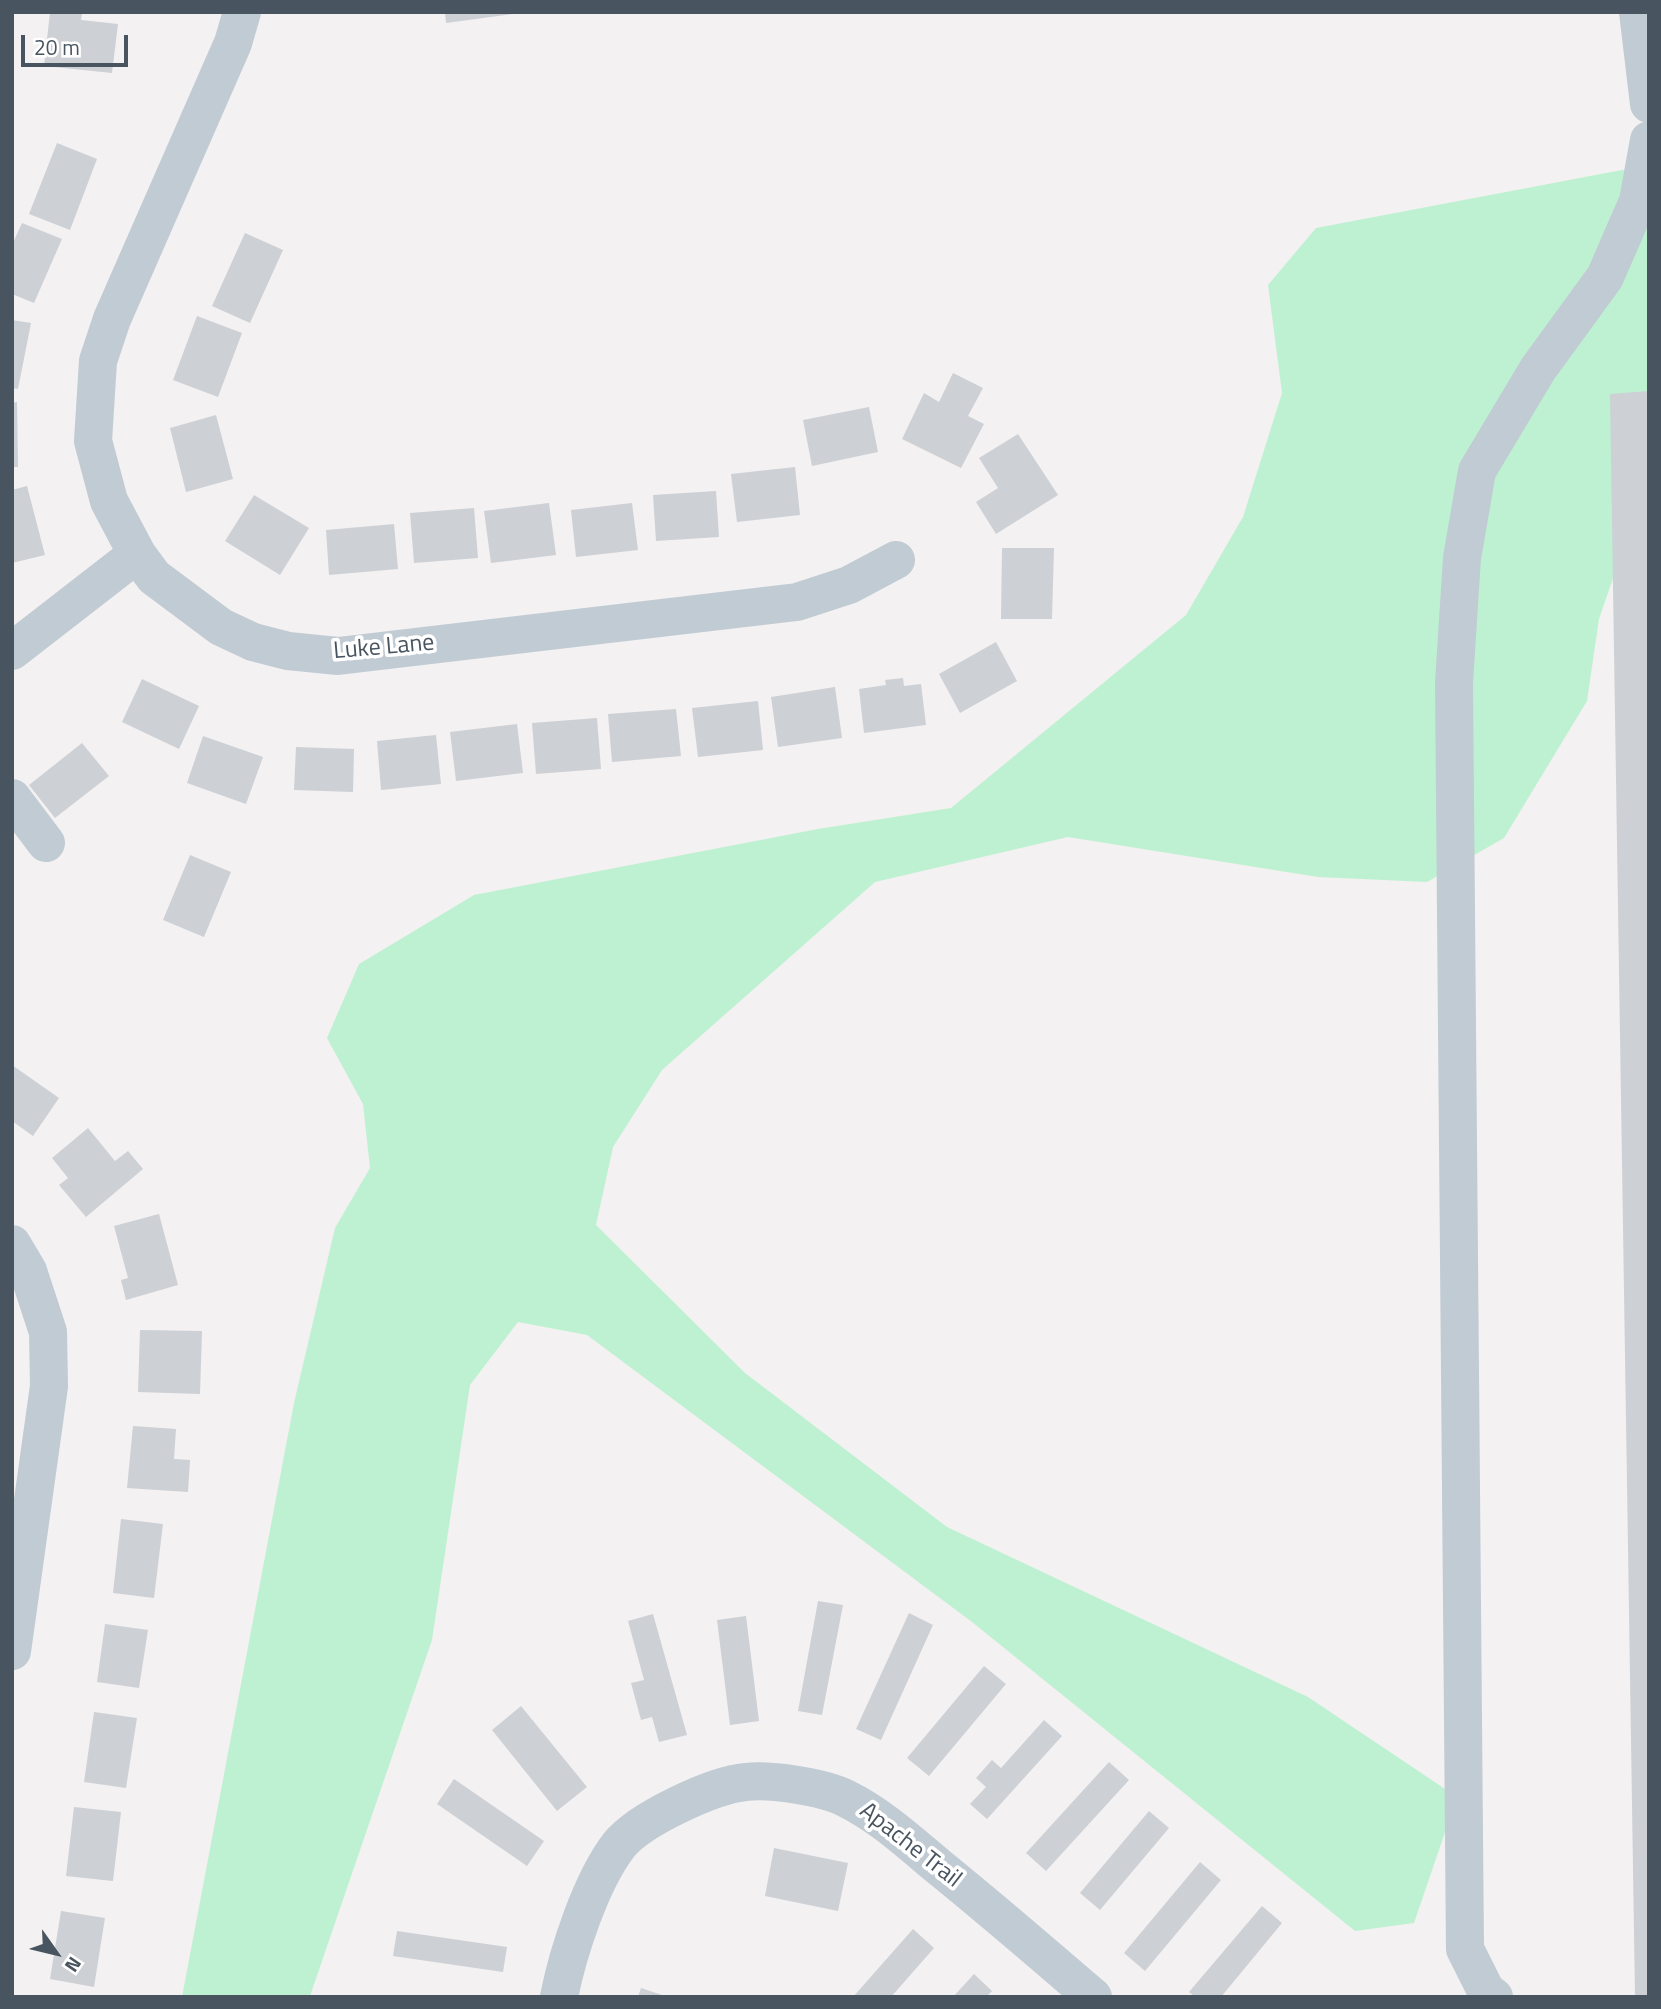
<!DOCTYPE html>
<html>
<head>
<meta charset="utf-8">
<style>
	body { margin:0 }
	#map { position:relative; width:1661px; height:2009px; overflow:hidden; background:#f3f1f1; font-family:"Titillium Web",sans-serif }
	canvas { display:block }
	.frame { position:absolute; inset:0; border:14px solid #48545f; pointer-events:none }
	.north { position:absolute; left:21px; top:1918px; width:70px; height:70px; -webkit-text-stroke:5px #fff; paint-order:stroke; rotate:124deg; font-size:19px; font-weight:700; line-height:28px; text-align:center; color:#48545f }
	.north::after { content:''; display:block; margin:auto; width:24px; height:32px; background:#48545f; clip-path:polygon(50% 0,100% 100%,50% 72%,0 100%) }
	.scale { position:absolute; left:21px; top:35px; width:107px; height:32px; box-sizing:border-box; border:4px solid #48545f; border-top:0; padding-left:9px; font-size:21px; line-height:24px; white-space:nowrap; color:#48545f; -webkit-text-stroke:5px #fff; paint-order:stroke }
</style>
</head>
<body>
<div id="map">
<canvas width="1661" height="2009"></canvas>
<div class="frame"></div>
<div class="north">N</div>
<div class="scale">20 m</div>
</div>
<script>
const ctx = document.querySelector('canvas').getContext('2d');
ctx.lineJoin = 'round';
function fill(path, color) {
  ctx.fillStyle = color;
  ctx.fill(path, 'evenodd');
}
function strokePath(path, color, width, dash) {
  ctx.strokeStyle = color;
  ctx.lineWidth = width;
  ctx.lineCap = dash ? 'butt' : 'round';
  ctx.setLineDash(dash || []);
  ctx.stroke(path);
}
function write(font, color, halo, rows, align = 'center') {
  ctx.font = font + ' "Titillium Web",sans-serif';
  ctx.lineWidth = 7;
  ctx.setLineDash([]);
  ctx.textBaseline = 'middle';
  ctx.strokeStyle = halo;
  ctx.fillStyle = color;
  for (const [text, x, y, turn = 0] of rows) {
    ctx.save();
    ctx.translate(x, y);
    ctx.rotate((+turn || 0) * Math.PI / 180);
    ctx.textAlign = isNaN(turn) ? turn : align;
    if (halo) ctx.strokeText(text, 0, 0);
    ctx.fillText(text, 0, 0);
    ctx.restore();
  }
}
fill(new Path2D(`
	M1622,170l27,1v331l-16,18 -34,99 -12,82 -83,137 -77,44 -109,-5 -250,-40 -193,45 -213,188 -49,77 -17,78 149,148 202,154 361,170 149,100 -43,126 -59,8 -383,-309 -385,-287 -69,-13 -48,63 -38,255 -122,356 -128,1 112,-594 41,-175 35,-60 -7,-64 -36,-66 32,-74 115,-69 344,-66 133,-21 235,-193 57,-98 39,-124 -14,-108 48,-57z`), '#bef1d2');
fill(new Path2D(`
	M50,12l32,1 -1,7 37,4 -6,49 -68,-7z
	M445,12h68v2l-67,9z
	M57,143l40,16 -27,71 -41,-16z
	M22,223l40,16 -28,64 -22,-9v-49z
	M245,233l38,17 -33,73 -38,-17z
	M197,316l45,17 -24,64 -45,-17z
	M12,320l19,3 -13,66 -6,-1z
	M953,373l30,15 -15,28 16,8 -23,44 -59,-29 22,-46 15,9z
	M1649,391v1606h-14l-25,-1603z
	M17,402l1,65h-6v-64z
	M869,407l9,45 -66,14 -9,-46z
	M216,415l17,64 -47,13 -16,-64z
	M1018,434l40,61 -62,39 -20,-32 22,-14 -19,-30z
	M795,467l5,48 -63,7 -6,-48z
	M27,486l18,69 -33,8v-73z
	M716,491l3,46 -63,4 -3,-46z
	M254,495l55,33 -29,47 -55,-34z
	M549,503l7,52 -65,8 -7,-52z
	M632,503l6,47 -62,7 -5,-47z
	M474,508l4,50 -64,5 -4,-50z
	M394,524l4,45 -69,6 -3,-45z
	M1002,548h52l-2,71h-51z
	M996,642l21,39 -57,32 -21,-39z
	M903,678l1,8 17,-2 5,41 -62,8 -5,-44 27,-4 -1,-5z
	M142,679l57,27 -20,43 -57,-27z
	M835,687l7,51 -64,9 -7,-50z
	M758,701l5,49 -65,7 -6,-49z
	M676,709l5,47 -69,6 -4,-48z
	M597,718l4,51 -65,5 -4,-51z
	M517,724l6,49 -67,8 -6,-49z
	M436,735l5,49 -60,6 -4,-49z
	M203,736l60,21 -17,47 -59,-21z
	M82,743l27,33 -54,42 -26,-33z
	M296,747l58,2 -1,43 -59,-2z
	M190,855l41,17 -27,65 -41,-17z
	M12,1065l47,33 -26,38 -21,-15z
	M88,1128l27,33 13,-10 15,18 -57,48 -27,-32 9,-7 -16,-20z
	M159,1214l19,71 -52,15 -5,-20 7,-2 -14,-52z
	M140,1330l62,1 -2,63 -62,-2z
	M133,1426l43,3 -2,30 16,1 -2,32 -61,-4z
	M121,1519l42,5 -9,74 -41,-5z
	M818,1601l25,4 -21,110 -24,-4z
	M909,1613l24,12 -52,115 -25,-11z
	M653,1614l34,121 -28,7 -7,-25 -11,3 -10,-37 13,-3 -16,-59z
	M746,1616l13,105 -29,4 -13,-105z
	M105,1624l43,6 -9,58 -42,-6z
	M984,1666l22,18 -77,92 -22,-18z
	M521,1706l66,81 -30,24 -65,-81z
	M94,1712l43,6 -11,70 -42,-6z
	M1044,1720l18,16 -75,83 -17,-15 16,-17 -10,-9 16,-18 9,8z
	M1109,1762l20,18 -83,91 -20,-18z
	M454,1779l90,62 -17,25 -90,-62z
	M74,1807l47,5 -8,69 -47,-5z
	M1149,1811l20,17 -69,82 -20,-17z
	M774,1848l74,15 -10,48 -73,-15z
	M1200,1862l21,18 -76,91 -21,-18z
	M1262,1906l20,17 -61,74h-26l-6,-5z
	M61,1911l44,7 -11,69 -44,-8z
	M913,1929l21,19 -43,49h-38z
	M397,1931l110,16 -4,25 -110,-16z
	M974,1974l18,17 -6,6h-33z
	M641,1988l24,8v1h-27z`), '#cdd0d5');
strokePath(new Path2D(`
	M242,12l-9,31 -121,276 -14,42 -5,80 16,60 28,53 17,23 67,50 32,15 35,9 50,5 459,-54 52,-17 47,-25
	M1638,12l11,92
	M12,651l125,-97
	M12,798l34,45
	M12,1244l16,27 20,61 1,54 -37,265
	M559,1997c9,-45 32,-116 60,-152 21,-26 94,-60 127,-63 24,-3 77,5 99,16 35,17 64,44 94,69 52,42 103,86 154,130
	M1494,1997l-8,-6 -21,-42 -11,-1266 8,-125 15,-87 61,-102 67,-92 33,-76 11,-61`), '#c1cbd3', 38);
write('24px', '#48545f', '#fff', [
	["Luke Lane",384,648,-5],
	["Apache Trail",910,1846,38]
]);
</script>
</body>
</html>
